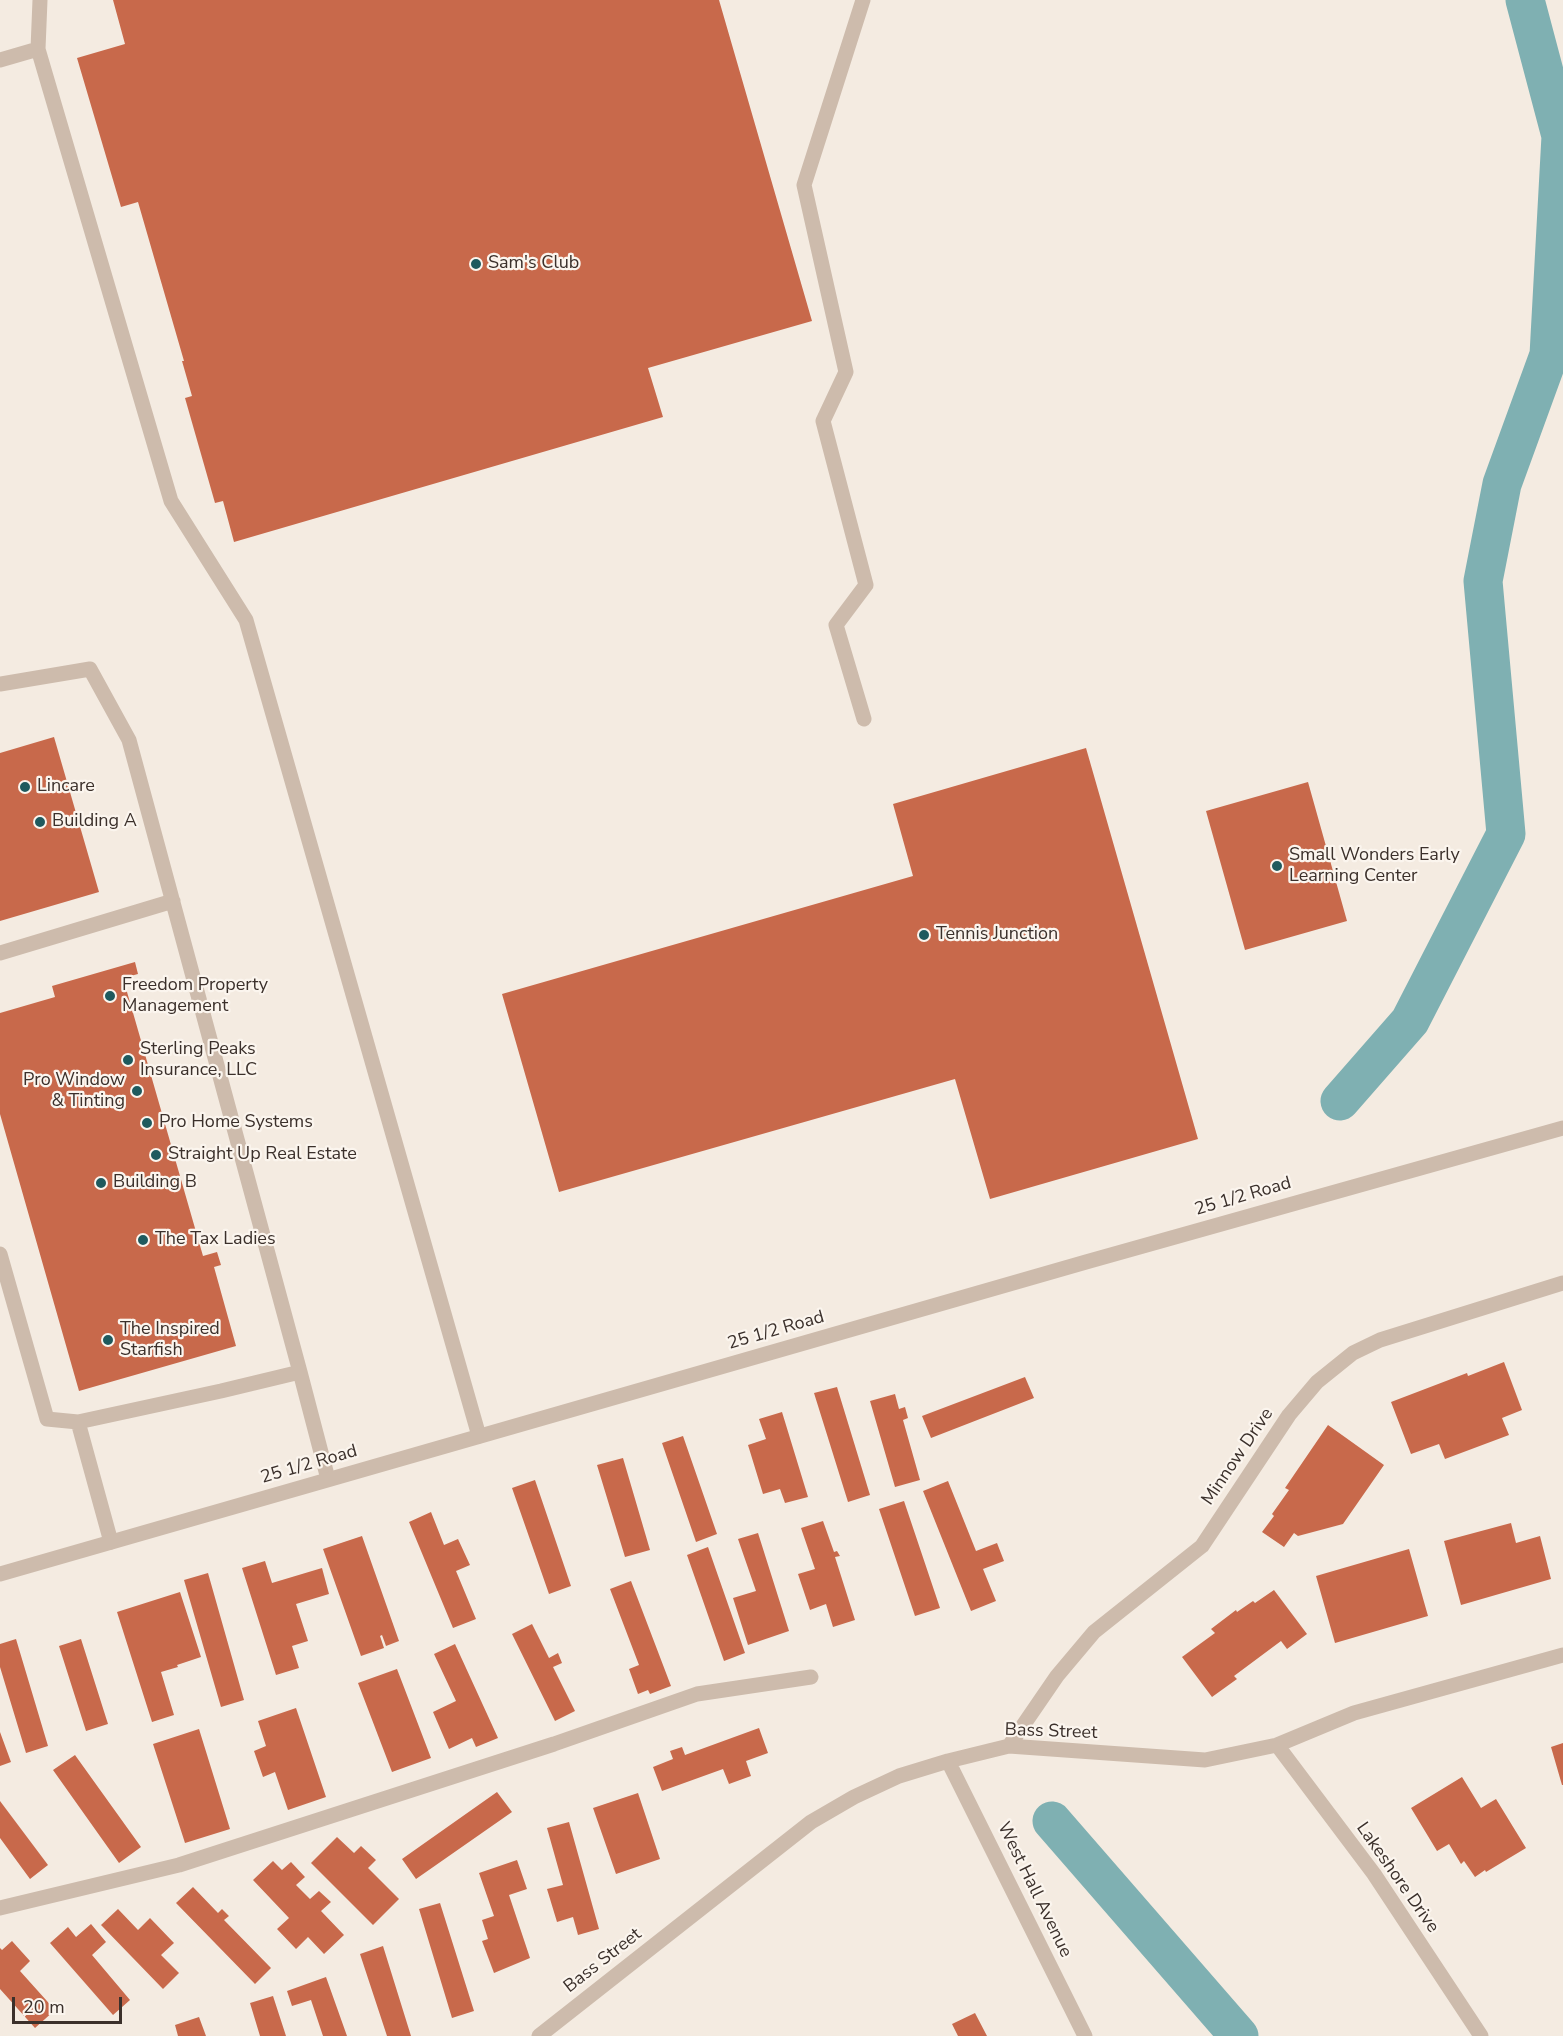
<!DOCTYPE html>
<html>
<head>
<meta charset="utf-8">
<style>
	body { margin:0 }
	#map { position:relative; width:1563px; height:2036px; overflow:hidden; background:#f4ebe1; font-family:"Nunito Sans",sans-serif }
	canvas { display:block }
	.scale { position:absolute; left:12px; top:1997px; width:110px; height:27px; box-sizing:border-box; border:3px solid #3b302b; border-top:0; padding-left:8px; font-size:18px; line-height:21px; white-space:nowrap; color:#3b302b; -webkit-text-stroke:4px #fbf5ee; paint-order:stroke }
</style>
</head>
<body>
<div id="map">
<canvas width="1563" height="2036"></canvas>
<div class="scale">20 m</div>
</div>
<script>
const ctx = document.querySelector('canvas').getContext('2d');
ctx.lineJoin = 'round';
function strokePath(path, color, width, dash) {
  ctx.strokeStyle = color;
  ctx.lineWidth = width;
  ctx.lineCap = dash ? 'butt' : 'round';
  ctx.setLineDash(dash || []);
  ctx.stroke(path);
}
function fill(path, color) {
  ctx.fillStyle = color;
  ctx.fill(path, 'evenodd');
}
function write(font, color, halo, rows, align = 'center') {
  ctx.font = font + ' "Nunito Sans",sans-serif';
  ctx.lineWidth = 4.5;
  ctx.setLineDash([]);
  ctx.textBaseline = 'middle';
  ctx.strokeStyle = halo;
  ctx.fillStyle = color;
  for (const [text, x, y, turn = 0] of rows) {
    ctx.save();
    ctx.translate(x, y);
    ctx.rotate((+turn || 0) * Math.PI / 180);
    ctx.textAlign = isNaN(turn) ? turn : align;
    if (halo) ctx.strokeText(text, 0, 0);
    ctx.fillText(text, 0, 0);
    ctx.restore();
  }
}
strokePath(new Path2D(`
	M1340,1101l70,-80 96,-187 -23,-253 19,-97 47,-129 12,-219 -36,-136
	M1052,1821l187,215`), '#7fb0b2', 39);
fill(new Path2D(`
	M113,0h606l93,321 -164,47 15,49 -429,125 -11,-41 -8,2 -30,-105 7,-2 -10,-35h2l-46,-159 -17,5 -44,-149 48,-14z
	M54,737l45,155 -99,29v-168z
	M1086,748l112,391 -208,60 -35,-120 -396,113 -57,-198 411,-118 -20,-72z
	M1308,782l39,139 -102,29 -39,-139z
	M135,962l3,12 -15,4 80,278 14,-4 4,13 -7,2 22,79 -157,45 -79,-277v-101l55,-16 -3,-11z
	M1504,1362l18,48 -20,8 7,17 -64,24 -6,-15 -28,10 -20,-52 76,-29 1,3z
	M1025,1377l9,21 -103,40 -9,-22z
	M837,1387l33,108 -22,7 -34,-109z
	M895,1394l4,15 6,-2 3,11 -5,2 17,60 -25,7 -25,-86z
	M782,1412l26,85 -23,6 -5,-14 -17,5 -15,-49 18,-6 -7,-20z
	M1328,1425l56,40 -41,59 -45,12 -4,-3 -10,14 -22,-15 12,-16 -2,-2 17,-24 -4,-2z
	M683,1436l34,98 -21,8 -34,-99z
	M623,1458l27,92 -25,7 -28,-92z
	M535,1480l36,106 -22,8 -37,-106z
	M948,1481l28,70 21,-8 7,18 -21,8 13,32 -25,10 -48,-120z
	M904,1501l36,107 -25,8 -36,-107z
	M431,1512l13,33 14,-6 12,26 -14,6 20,48 -23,9 -44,-106z
	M823,1521l11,31 3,-1 3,5 -5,1 20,63 -22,7 -7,-23 -16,6 -12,-36 17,-5 -14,-41z
	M1511,1523l5,20 24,-7 11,43 -90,26 -17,-64z
	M758,1533l31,98 -41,14 -15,-47 23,-7 -18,-52z
	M362,1536l37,105 -13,5 -4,-11 -2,1 4,12 -23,8 -38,-107z
	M708,1547l37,106 -21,8 -37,-106z
	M1409,1549l19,67 -93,27 -19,-67z
	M265,1561l7,22 50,-15 7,26 -33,10 12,37 -16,5 7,22 -23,7 -34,-107z
	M208,1573l36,127 -23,7 -37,-127z
	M631,1581l40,105 -21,8 -2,-4 -10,4 -9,-25 10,-4 -29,-76z
	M1274,1590l33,44 -20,15 -6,-8 -47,35 3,3 -25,18 -30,-40 33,-24 -4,-4 25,-19 1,2 16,-11 2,2z
	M180,1592l21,65 -24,8 1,2 -17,5 13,43 -22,7 -35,-110z
	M532,1624l17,34 9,-5 4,10 -9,4 22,44 -20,10 -43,-87z
	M16,1639l32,107 -22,7 -26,-86v-23z
	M81,1639l27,85 -22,7 -27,-85z
	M455,1644l43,94 -22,9 -4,-9 -23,11 -16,-37 23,-11 -22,-47z
	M397,1669l34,89 -39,14 -34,-89z
	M296,1708l30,89 -38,13 -13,-38 -12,5 -9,-26 12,-5 -8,-25z
	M759,1728l9,25 -22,8 5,15 -22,8 -6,-15 -61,22 -9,-24 20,-8 -3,-8 12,-4 3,8z
	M199,1729l31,100 -45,14 -32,-99z
	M0,1732l11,30 -11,4z
	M1563,1743v42h-1l-11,-38z
	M75,1755l66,92 -22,16 -66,-93z
	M1462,1777l19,31 15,-9 30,49 -40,24 -1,-2 -10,7 -11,-16 -3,3 -12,-20 -12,7 -26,-43z
	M497,1792l15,20 -96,67 -14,-20z
	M638,1793l22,66 -44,15 -23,-66z
	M0,1801l48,64 -18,14 -30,-41z
	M569,1822l30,107 -21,6 -5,-18 -16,5 -10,-33 16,-4 -16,-57z
	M337,1837l17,16 7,-7 15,14 -8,8 31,31 -26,26 -62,-62z
	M517,1860l10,29 -18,6 21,63 -36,15 -12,-32 6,-2 -6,-19 12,-4 -15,-43z
	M273,1861l9,9 9,-8 14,15 -9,8 14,14 9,-8 12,11 -10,9 23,24 -20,19 -16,-17 -12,12 -19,-20 12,-11 -36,-38z
	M193,1887l25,26 4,-4 7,7 -5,4 47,48 -16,16 -79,-81z
	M440,1903l34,108 -22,7 -33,-109z
	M118,1909l20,21 12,-12 24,25 -13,12 18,18 -16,16 -62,-64z
	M91,1924l15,18 -14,13 38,45 -17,15 -63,-72 18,-16 8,10z
	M12,1941l18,20 -10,10 35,39 -20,18 -35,-39v-41l2,2z
	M383,1946l28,90h-24l-27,-82z
	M326,1977l21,59h-24l-12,-36 -19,6 -5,-15z
	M273,1996l13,40h-26l-10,-33z
	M975,2013l12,23h-29l-6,-12z
	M199,2017l7,19h-28l-3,-11z`), '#c8694b');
strokePath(new Path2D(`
	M40,0l-2,49 133,452 75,119 233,816
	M863,0l-59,185 42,187 -23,49 43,164 -30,40 28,94
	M0,60l38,-11
	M0,684l90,-15 39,71 171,632 -79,19 -143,31 -31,-3 -47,-165
	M0,953l173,-52
	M300,1372l28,107
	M78,1422l33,120`), '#cdbbac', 15);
strokePath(new Path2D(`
	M1277,1745l97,129 107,162
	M1009,1746l48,-70 37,-44 108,-86 87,-131 28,-33 36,-29 27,-13 183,-57
	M948,1761l137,275
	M0,1908l179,-43 375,-121 143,-50 114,-17
	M539,2036l272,-214 43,-25 45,-21 49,-15 61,-15 196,14 72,-15 77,-32 209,-58`), '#cdbbac', 15);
strokePath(new Path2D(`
	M0,1574l1086,-312 477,-134`), '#cdbbac', 15);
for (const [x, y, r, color] of [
	[476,264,6,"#1f5a5e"],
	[25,787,6,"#1f5a5e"],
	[40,822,6,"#1f5a5e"],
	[1277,866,6,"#1f5a5e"],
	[924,935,6,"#1f5a5e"],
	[110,996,6,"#1f5a5e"],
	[128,1060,6,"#1f5a5e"],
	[137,1091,6,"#1f5a5e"],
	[147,1123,6,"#1f5a5e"],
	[156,1155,6,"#1f5a5e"],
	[101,1183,6,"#1f5a5e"],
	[143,1240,6,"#1f5a5e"],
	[108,1340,6,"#1f5a5e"]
]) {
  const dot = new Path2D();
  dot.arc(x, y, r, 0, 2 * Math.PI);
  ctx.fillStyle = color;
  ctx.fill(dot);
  strokePath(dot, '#fbf5ee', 2);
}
write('18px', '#3b302b', '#fbf5ee', [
	["Sam's Club",488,264],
	["Lincare",37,787],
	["Building A",52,822],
	["Small Wonders Early",1289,856],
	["Learning Center",1289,877],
	["Tennis Junction",936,935],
	["Freedom Property",122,986],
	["Management",122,1007],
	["Sterling Peaks",140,1050],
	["Insurance, LLC",140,1071],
	["Pro Window",125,1081,"right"],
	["& Tinting",125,1102,"right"],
	["Pro Home Systems",159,1123],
	["Straight Up Real Estate",168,1155],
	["Building B",113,1183],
	["The Tax Ladies",155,1240],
	["The Inspired",120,1330],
	["Starfish",120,1351]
], 'left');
write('18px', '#3b302b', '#fbf5ee', [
	["25 1/2 Road",1243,1197,-16],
	["25 1/2 Road",776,1331,-16],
	["Minnow Drive",1238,1457,-56],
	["25 1/2 Road",309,1465,-16],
	["Bass Street",1051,1732,2],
	["Lakeshore Drive",1397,1878,55],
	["West Hall Avenue",1034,1890,64],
	["Bass Street",603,1961,-38]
]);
</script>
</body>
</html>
